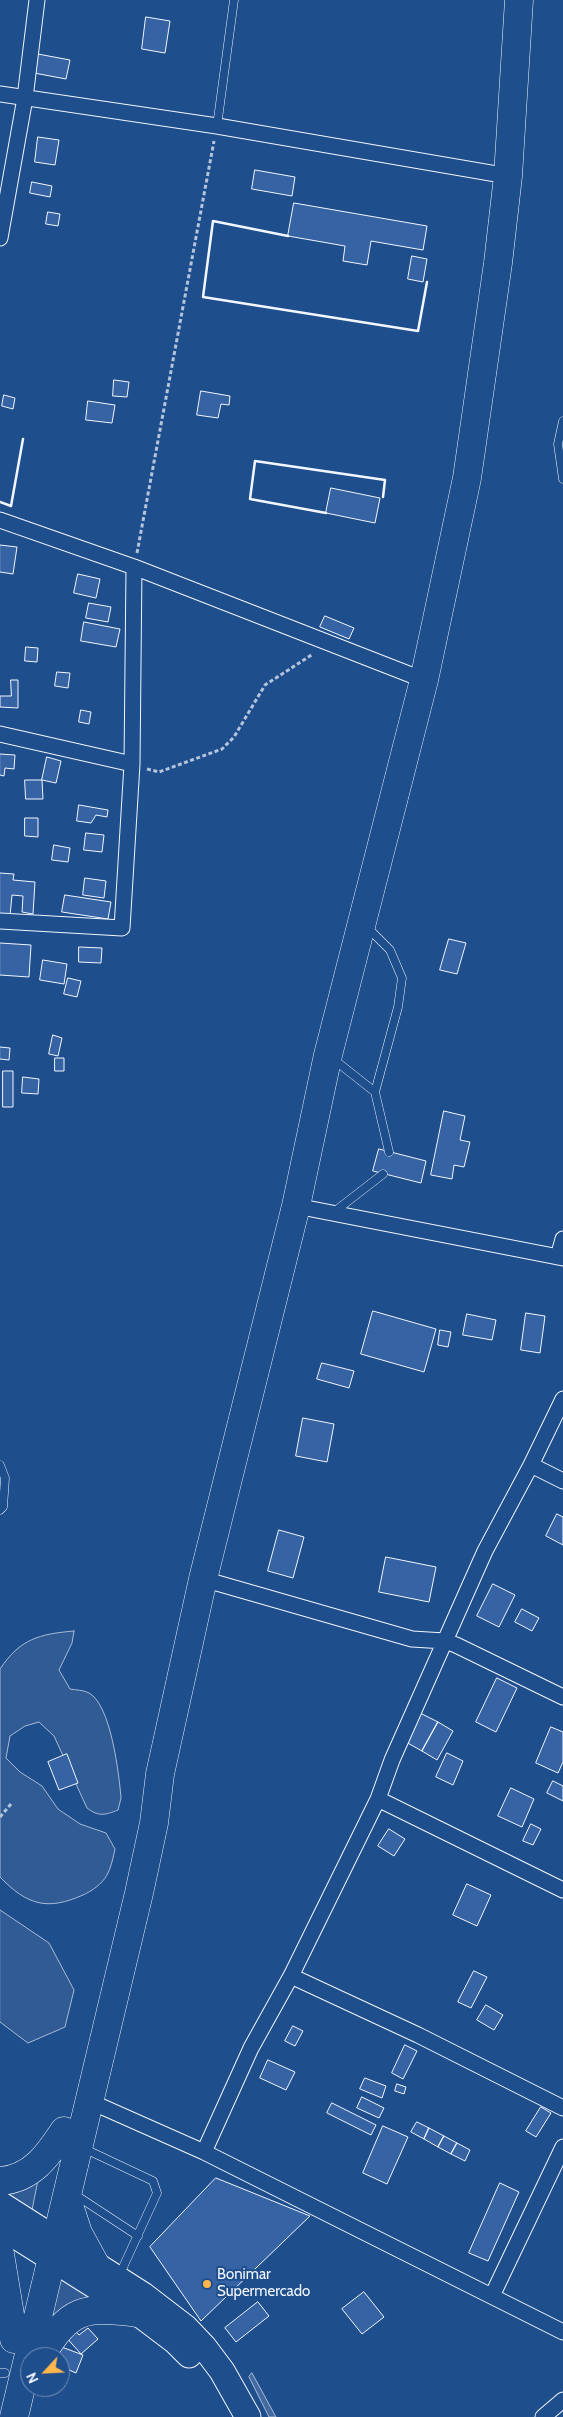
<!DOCTYPE html>
<html>
<head>
<meta charset="utf-8">
<style>
	body { margin:0 }
	#map { position:relative; width:563px; height:2417px; overflow:hidden; background:#1f4e8c; font-family:Cabin,sans-serif }
	canvas { display:block }
	.north { position:absolute; left:20px; top:2347px; width:50px; height:50px; box-sizing:border-box; background:#1f4e8c; border:1px solid #7391ba; border-radius:50%; rotate:245deg; font-size:14px; font-weight:700; line-height:20px; text-align:center; color:#f2f6ff }
	.north::after { content:''; display:block; margin:auto; width:18px; height:22px; background:#ffb74d; clip-path:polygon(50% 0,100% 100%,50% 72%,0 100%) }
</style>
</head>
<body>
<div id="map">
<canvas width="563" height="2417"></canvas>
<div class="north">N</div>
</div>
<script>
const ctx = document.querySelector('canvas').getContext('2d');
ctx.lineJoin = 'round';
function fill(path, color) {
  ctx.fillStyle = color;
  ctx.fill(path, 'evenodd');
}
function strokePath(path, color, width, dash) {
  ctx.strokeStyle = color;
  ctx.lineWidth = width;
  ctx.lineCap = dash ? 'butt' : 'round';
  ctx.setLineDash(dash || []);
  ctx.stroke(path);
}
function write(font, color, halo, rows, align = 'center') {
  ctx.font = font + ' Cabin,sans-serif';
  ctx.lineWidth = 4;
  ctx.setLineDash([]);
  ctx.textBaseline = 'middle';
  ctx.strokeStyle = halo;
  ctx.fillStyle = color;
  for (const [text, x, y, turn = 0] of rows) {
    ctx.save();
    ctx.translate(x, y);
    ctx.rotate((+turn || 0) * Math.PI / 180);
    ctx.textAlign = isNaN(turn) ? turn : align;
    if (halo) ctx.strokeText(text, 0, 0);
    ctx.fillText(text, 0, 0);
    ctx.restore();
  }
}
const green = new Path2D(`
	M74,1631l-2,12 -13,27 11,19c5,1 14,1 19,4 22,12 30,81 32,105l-3,12c-13,5 -19,7 -31,-2l-33,-72 -15,-14 -14,4 -15,10 -4,22 14,14 22,14 16,23 22,15 26,9 9,16c-2,9 -4,19 -8,26 -5,9 -15,16 -24,20 -36,16 -56,10 -83,-18v-208c20,-30 39,-35 74,-38z
	M0,1910l49,33 25,47 -9,37 -37,16 -28,-21z
	M39,2175l-8,40 -31,-19z
	M60,2275l42,27 -54,22z`);
fill(green, '#305b95');
strokePath(green, '#a8bbd7', 1);
const water = new Path2D(`
	M252,2373l24,44h-7l-20,-40z`);
fill(water, '#446ba0');
strokePath(water, '#a8bbd7', 1);
const building = new Path2D(`
	M146,17l24,4 -5,32 -23,-4z
	M38,54l32,6 -4,19 -32,-6z
	M38,137l21,3 -4,25 -20,-3z
	M255,170l40,7 -3,19 -40,-7z
	M32,182l20,4 -2,11 -20,-4z
	M294,203l133,23 -4,24 -52,-9 -4,24 -24,-4 2,-15 -57,-10z
	M48,212l12,2 -2,12 -12,-2z
	M412,256l15,3 -4,23 -15,-3z
	M114,380l15,2 -2,15 -14,-1z
	M201,391l29,5 -1,9 -8,-1 -3,14 -21,-3z
	M4,395l11,3 -2,11 -11,-3z
	M88,401l27,4 -3,18 -26,-3z
	M331,488l49,10 -5,25 -49,-10z
	M0,545l17,2 -4,27 -13,-2z
	M78,574l22,5 -4,19 -22,-5z
	M89,603l22,4 -3,15 -22,-4z
	M325,616l29,12 -5,11 -29,-12z
	M84,622l36,7 -4,18 -35,-6z
	M26,647l12,1 -1,14 -12,-1z
	M57,672l13,1 -2,15 -13,-2z
	M11,680h7v28l-18,-1v-11h11z
	M81,710l10,2 -2,12 -10,-2z
	M0,754l15,1 -1,14 -9,-1 -1,8 -4,-1z
	M47,757l14,4 -5,22 -14,-3z
	M25,780h17l1,19h-17z
	M79,805l29,5 -1,7 -11,-2 -5,8 -14,-2z
	M25,818h13v19l-13,-1z
	M86,833l18,2 -2,17 -18,-2z
	M54,845l16,3 -2,14 -16,-2z
	M0,873l14,1 -1,6 22,2 -2,32 -11,-2 1,-16 -11,-1 -2,21 -10,-1z
	M85,878l21,3 -2,17 -21,-3z
	M65,895l46,7 -3,17 -46,-7z
	M449,939l17,4 -9,31 -17,-4z
	M0,943l31,2 -2,32 -29,-2z
	M79,947l23,1 -1,15 -22,-1z
	M43,960l24,4 -3,20 -24,-4z
	M68,978l13,3 -4,16 -13,-3z
	M53,1035l9,3 -4,18 -9,-2z
	M0,1047l10,1 -1,12 -9,-1z
	M55,1058h9v13h-9z
	M3,1071h10v36h-10z
	M23,1077l16,2 -1,15 -16,-1z
	M444,1111l21,5 -5,24 10,2 -6,25 -10,-2 -2,14 -21,-4z
	M379,1149l47,12 -5,22 -48,-12z
	M373,1311l63,18 -12,43 -63,-18z
	M526,1313l19,3 -5,37 -19,-3z
	M467,1314l29,6 -4,20 -29,-5z
	M440,1330l11,2 -3,15 -10,-2z
	M322,1363l32,8 -5,17 -32,-9z
	M303,1418l31,6 -7,38 -31,-6z
	M557,1514l6,3v28l-17,-9z
	M279,1530l25,7 -11,41 -25,-7z
	M386,1557l50,10 -7,35 -50,-10z
	M493,1584l22,11 -16,32 -22,-11z
	M522,1609l17,9 -7,13 -17,-9z
	M497,1678l20,10 -21,44 -20,-10z
	M420,1713l18,9 -16,29 -18,-10z
	M438,1722l15,9 -16,29 -15,-9z
	M551,1727l12,5v30l-5,11 -22,-10z
	M447,1753l16,8 -10,24 -17,-8z
	M67,1754l11,29 -19,7 -11,-28z
	M553,1781l10,5v15l-16,-8z
	M511,1788l23,11 -12,28 -24,-11z
	M531,1824l10,5 -8,16 -10,-4z
	M389,1829l16,10 -11,17 -16,-10z
	M467,1884l24,11 -14,31 -24,-11z
	M474,1971l13,6 -16,31 -13,-6z
	M486,2005l17,10 -9,15 -17,-10z
	M293,2026l10,5 -8,15 -10,-5z
	M405,2045l12,6 -14,28 -11,-6z
	M268,2060l27,12 -9,18 -26,-12z
	M365,2078l21,8 -4,12 -22,-9z
	M397,2084l9,3 -2,7 -9,-3z
	M362,2097l22,11 -5,10 -22,-10z
	M332,2103l44,22 -5,10 -44,-22z
	M541,2107l10,6 -15,24 -10,-6z
	M417,2122l12,6 -5,11 -13,-7z
	M383,2126l25,11 -21,47 -24,-11z
	M429,2128l15,8 -6,11 -14,-8z
	M444,2136l13,7 -6,11 -13,-7z
	M457,2143l13,7 -5,11 -14,-7z
	M216,2178l94,38 -109,105 -51,-74z
	M500,2183l19,9 -31,69 -19,-8z
	M364,2292l20,25 -22,17 -20,-25z
	M258,2302l11,14 -33,26 -11,-14z
	M72,2327l7,8 9,-7 10,11 -17,15 -17,-19z
	M59,2346l24,9 -7,18 -16,-7v-9h-10z`);
fill(building, '#3563a3');
strokePath(building, '#f2f6ff', 1);
const lane = new Path2D(`
	M217,126l17,-126
	M563,421l-5,23 5,35
	M366,926l24,24 12,28 -4,29 -23,85 14,60
	M332,1058l43,34
	M334,1212l49,-38
	M0,1465l5,13 -2,29 -3,3
	M83,2148l70,33 4,12 -38,83
	M74,2194l64,42
	M0,2373h5`);
const street = new Path2D(`
	M0,94l217,32 291,50
	M0,238l25,-140 12,-98
	M0,520l134,47 290,113
	M0,734l132,30
	M0,921l122,7 10,-164 2,-197
	M296,1206l267,52
	M558,1257l5,-18
	M531,1465l32,16
	M203,1579l209,60 33,2 11,4 107,52
	M378,1799l185,91
	M291,1976l127,59 145,73
	M89,2101l115,51 359,180
	M204,2152l47,-104 40,-72 87,-177 14,-39 93,-209 46,-86 32,-66
	M492,2296l71,-149
	M543,2417l20,-17`);
const primary = new Path2D(`
	M0,2204l143,91 43,33 18,19 18,24 26,46
	M0,2226l138,87 37,28 14,14`);
const highway = new Path2D(`
	M0,2181c32,-2 48,-26 64,-50
	M67,2199l11,34 18,33
	M0,2254l14,85
	M40,2357c30,-49 43,-51 98,-44
	M14,2417l125,-524 15,-70 6,-49 43,-195 93,-373 32,-151 96,-375 43,-202 31,-215 10,-87 11,-176`);
strokePath(lane, '#f2f6ff', 9);
strokePath(street, '#f2f6ff', 17);
strokePath(primary, '#f2f6ff', 27);
strokePath(highway, '#f2f6ff', 29);
strokePath(new Path2D(`
	M137,553l77,-412
	M147,769l12,3 63,-23 12,-12 31,-52 48,-31
	M0,1817l11,-13`), '#b3c4dc', 3, [4, 2.5]);
strokePath(lane, '#1f4e8c', 8);
strokePath(street, '#1f4e8c', 15);
strokePath(primary, '#1f4e8c', 25);
strokePath(highway, '#1f4e8c', 28);
strokePath(new Path2D(`
	M288,236l-75,-15 -10,76 215,34 9,-49
	M0,502l11,4 12,-67
	M326,513l-76,-14 5,-38 130,19 -2,17`), '#f2f6ff', 2.5);
for (const [x, y, r, color] of [
	[207,2284,5,"#ffb74d"]
]) {
  const dot = new Path2D();
  dot.arc(x, y, r, 0, 2 * Math.PI);
  ctx.fillStyle = color;
  ctx.fill(dot);
  strokePath(dot, '#1f4e8c', 2);
}
write('15px', '#f2f6ff', '#1f4e8c', [
	["Bonimar",217,2275],
	["Supermercado",217,2292]
], 'left');
</script>
</body>
</html>
